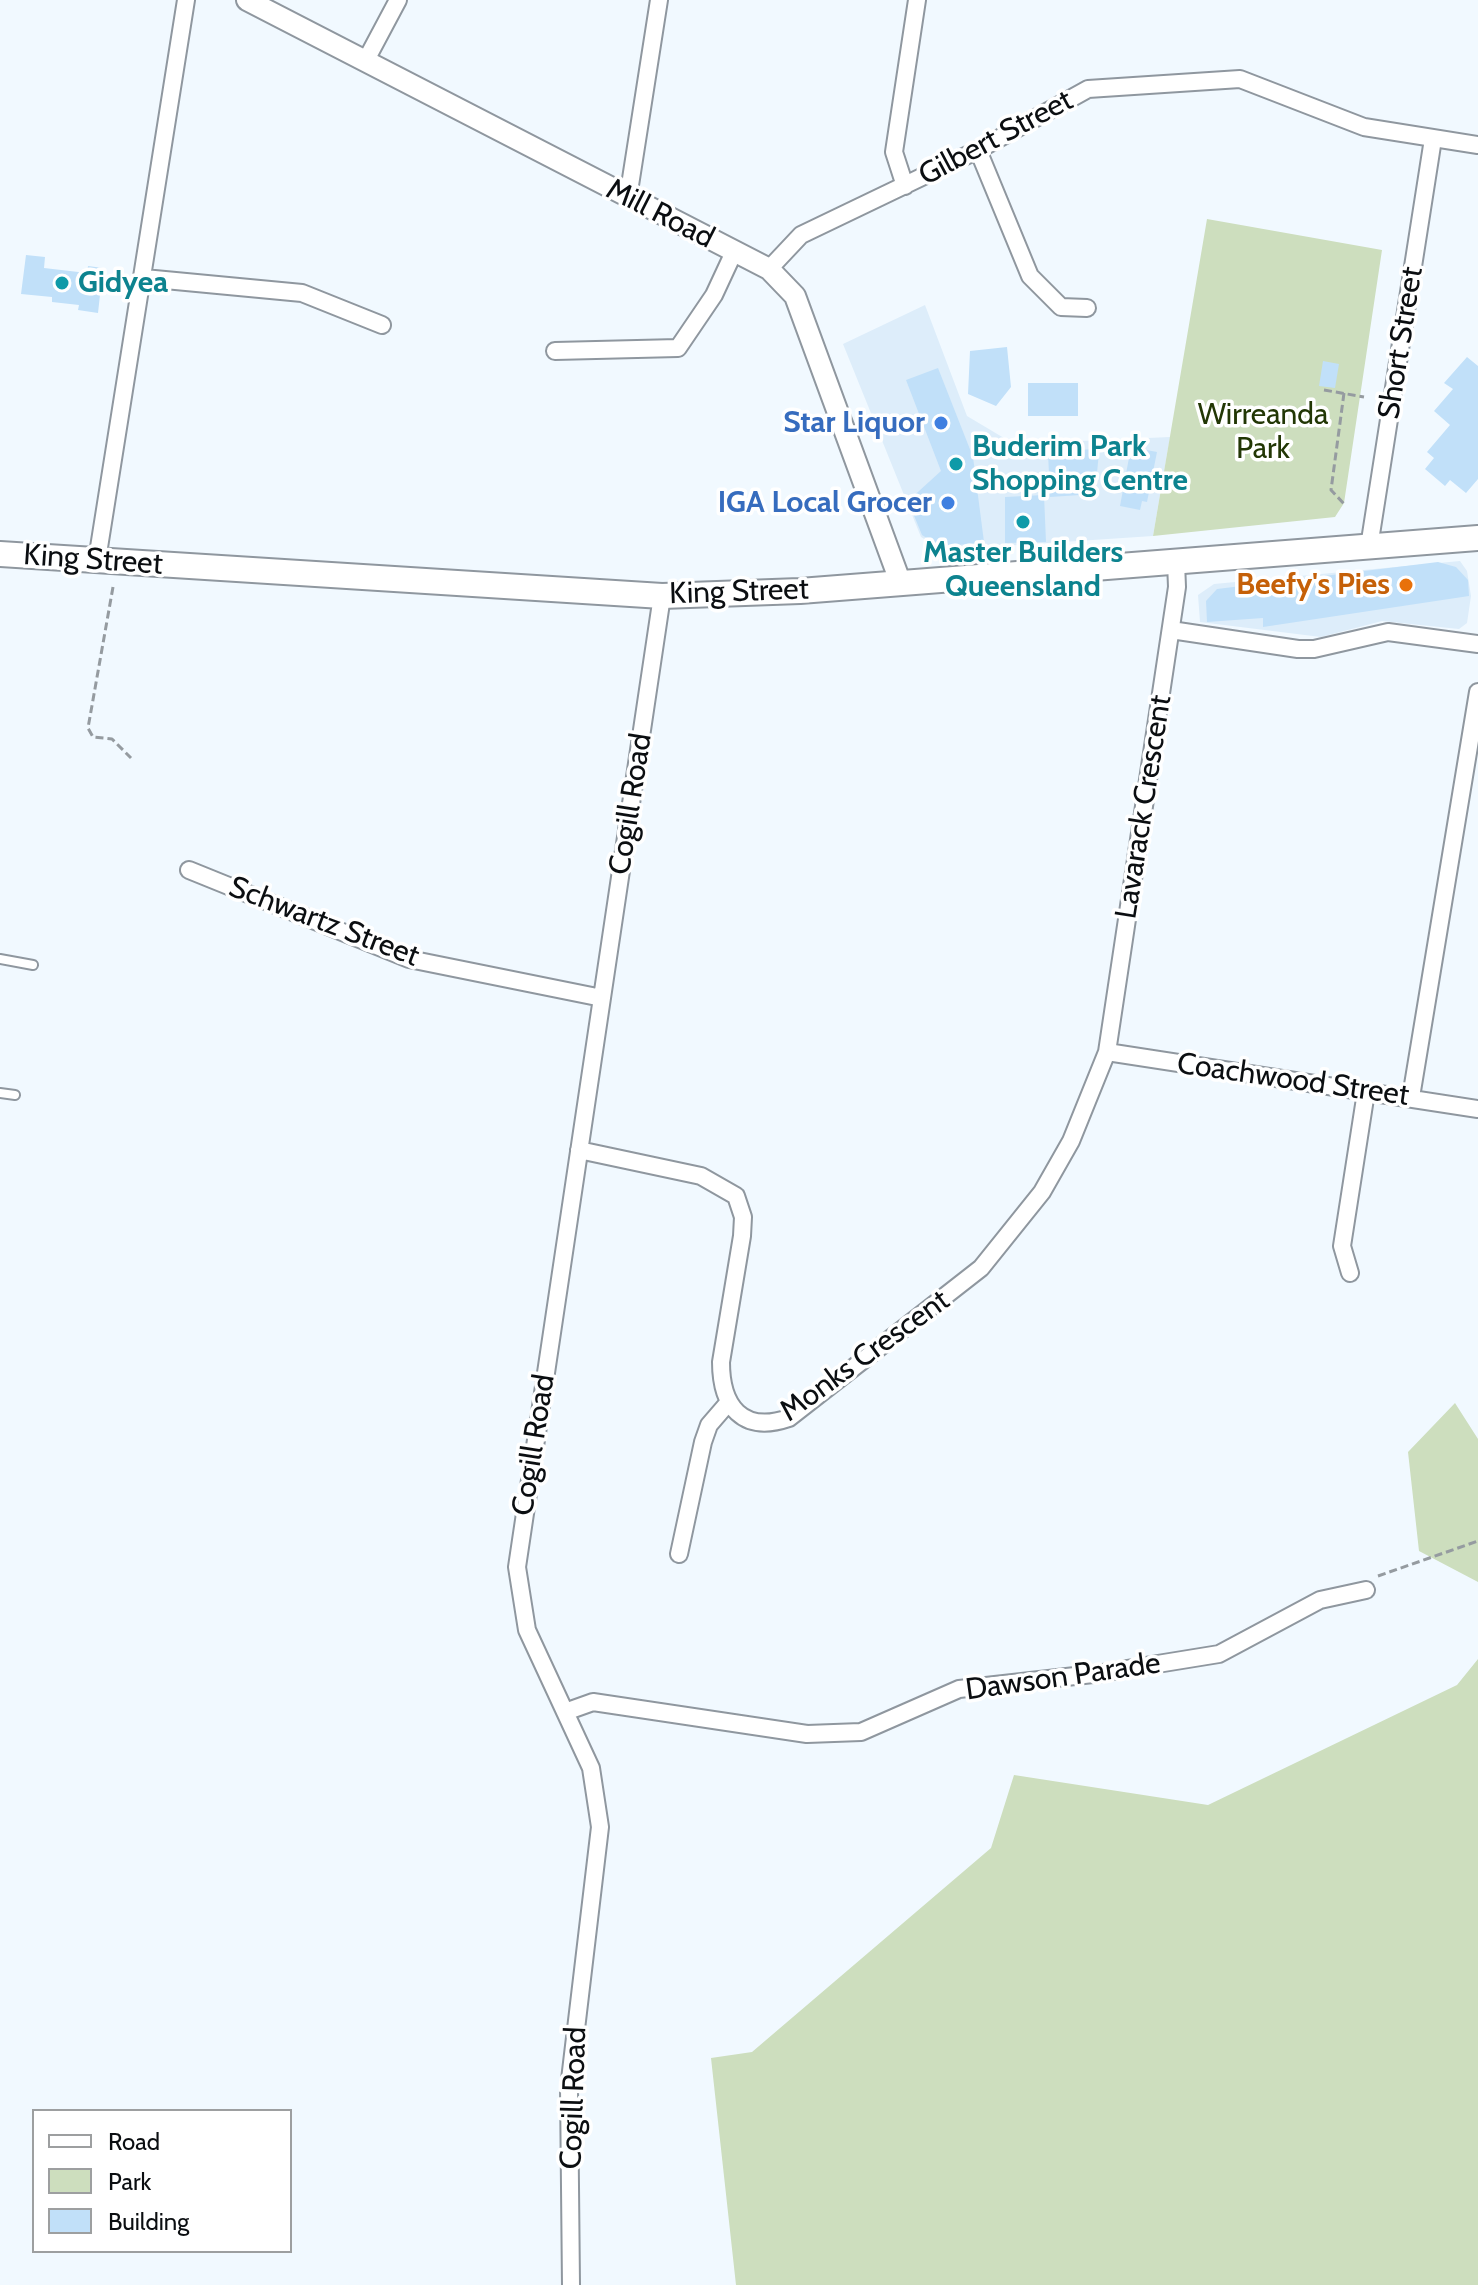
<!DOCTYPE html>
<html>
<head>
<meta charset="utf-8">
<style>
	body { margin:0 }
	#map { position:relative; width:1478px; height:2285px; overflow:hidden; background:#f1f9ff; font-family:Cabin,sans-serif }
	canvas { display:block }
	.legend { position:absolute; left:32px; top:2109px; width:260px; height:144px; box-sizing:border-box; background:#fff; border:2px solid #9d9fa0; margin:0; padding:10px 14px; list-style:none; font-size:24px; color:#0b0e11 }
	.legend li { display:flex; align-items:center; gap:16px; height:40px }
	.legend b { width:40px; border:2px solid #9d9fa0 }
</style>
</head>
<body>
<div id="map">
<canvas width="1478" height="2285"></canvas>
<ul class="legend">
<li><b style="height:10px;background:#fff"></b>Road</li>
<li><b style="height:22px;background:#cddebe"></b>Park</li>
<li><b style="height:22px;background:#c1e0f9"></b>Building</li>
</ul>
</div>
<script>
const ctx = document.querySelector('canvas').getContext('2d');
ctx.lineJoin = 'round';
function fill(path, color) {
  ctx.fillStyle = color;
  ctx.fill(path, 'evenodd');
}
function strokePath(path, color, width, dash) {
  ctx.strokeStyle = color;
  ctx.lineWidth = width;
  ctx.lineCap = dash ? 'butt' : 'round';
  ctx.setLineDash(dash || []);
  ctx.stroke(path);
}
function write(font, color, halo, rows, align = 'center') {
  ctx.font = font + ' Cabin,sans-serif';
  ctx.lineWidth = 7;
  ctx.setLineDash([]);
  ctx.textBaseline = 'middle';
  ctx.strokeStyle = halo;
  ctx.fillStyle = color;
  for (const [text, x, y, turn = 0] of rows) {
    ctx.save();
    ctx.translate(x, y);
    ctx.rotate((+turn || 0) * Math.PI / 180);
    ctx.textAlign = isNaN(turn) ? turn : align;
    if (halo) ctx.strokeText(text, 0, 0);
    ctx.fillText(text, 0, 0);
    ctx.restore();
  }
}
fill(new Path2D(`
	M925,305l42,111 47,28 156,-7 -17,99 -211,14 -21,-13 -78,-193z
	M1460,561l7,10 4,25 -4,27 -8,6 -77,-8 -61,16 -121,-15 -2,-27 16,-11z`), '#ddedfa');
fill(new Path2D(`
	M1207,219l175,31 -38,253 -9,14 -182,19z
	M1455,1403l23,36v143l-59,-31 -11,-99z
	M1478,1659v626h-742l-25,-227 41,-6 239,-204 23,-73 194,30 249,-120z`), '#cddebe');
fill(new Path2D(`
	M26,255l19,2 -1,11 43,5 1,-7 15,2 -5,45 -20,-3 1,-5 -27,-3v-5l-31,-3z
	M1007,347l4,40 -15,19 -28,-12 2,-43z
	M1467,357l11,9v113l-12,14 -16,-13 -5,6 -20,-17 9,-11 -7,-6 23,-27 -16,-14 19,-22 -9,-6z
	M1323,361l16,3 -4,24 -16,-2z
	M938,368l35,89 11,85 -43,5 -19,-12 -14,-34 33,-30 -35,-91z
	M1028,383h50v33h-50z
	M1131,447l26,5 -10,50 -5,-1 -2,9 -20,-4z
	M1095,449l4,3 -4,42 -45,3 -2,-45z
	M1044,495l2,47 -41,1v-46z
	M1438,562l18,5 12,13 1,16 -206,31v-9l-56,4 -1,-21 11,-12z`), '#c1e0f9');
const service = new Path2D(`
	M0,959l33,6
	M0,1093l15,2`);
const minor = new Path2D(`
	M365,62l33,-62
	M978,150l52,126 31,31 26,1
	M905,186l-11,-34 23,-152
	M628,198l31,-198
	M769,269l32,-34 177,-85 110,-61 152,-10 124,48 114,18
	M144,278l158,15 80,32
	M555,351l123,-3 36,-53 20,-43
	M1369,547l64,-408
	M97,560l89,-560
	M1171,630l127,19h16l74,-17 90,12
	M189,870l220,89 193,39
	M1107,1052l371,57
	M1411,1097l67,-405
	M579,1150l122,26 35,20 7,21 -1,19 -21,126c0,44 21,72 68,56l192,-150 61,-76 29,-51 36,-89 70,-465 -1,-25
	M1350,1273l-8,-27 24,-154
	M679,1554l24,-112 6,-17 19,-22
	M565,1712l28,-10 214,32 54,-2 98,-43 143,-16 117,-19 101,-54 46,-10
	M571,2285l-2,-197 31,-261 -9,-59 -64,-138 -10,-63 145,-971`);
const tertiary = new Path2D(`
	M247,0l522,269 26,27 106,288`);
const secondary = new Path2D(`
	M0,554l662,42 138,-5 678,-53`);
strokePath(service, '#8f979f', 12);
strokePath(minor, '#8f979f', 20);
strokePath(tertiary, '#8f979f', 24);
strokePath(secondary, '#8f979f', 28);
strokePath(new Path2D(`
	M1324,390l40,7
	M1344,393l-13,97 15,16
	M113,587l-25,141 5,9 19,2 19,19
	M1378,1576l100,-35`), '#959ba0', 3, [8, 4]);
strokePath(service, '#fff', 8);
strokePath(minor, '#fff', 16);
strokePath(tertiary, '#fff', 20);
strokePath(secondary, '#fff', 24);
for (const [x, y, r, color] of [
	[62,283,8,"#0f9aa8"],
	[941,423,8,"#3f7fe0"],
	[956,464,8,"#0f9aa8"],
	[948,503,8,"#3f7fe0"],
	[1023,522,8,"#0f9aa8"],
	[1406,585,8,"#e8710a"]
]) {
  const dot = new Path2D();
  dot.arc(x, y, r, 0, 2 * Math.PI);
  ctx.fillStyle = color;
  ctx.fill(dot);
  strokePath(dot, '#fff', 3);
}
write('30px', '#0b0e11', '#fff', [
	["Gilbert Street",996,138,-28],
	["Mill Road",660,214,27],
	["Short Street",1401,343,-81],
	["King Street",93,560,4],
	["King Street",739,592,-2],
	["Cogill Road",631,804,-81],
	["Lavarack Crescent",1144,807,-81],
	["Schwartz Street",324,922,21],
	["Coachwood Street",1293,1080,8],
	["Monks Crescent",865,1356,-36],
	["Cogill Road",534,1445,-81],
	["Dawson Parade",1063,1677,-8],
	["Cogill Road",574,2098,-88]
]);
write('bold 30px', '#0d838f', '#fff', [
	["Gidyea",78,283],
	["Buderim Park",972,447],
	["Shopping Centre",972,481],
	["Master Builders",1023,553,"center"],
	["Queensland",1023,587,"center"]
], 'left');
write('30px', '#223705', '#fff', [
	["Wirreanda",1263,415],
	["Park",1263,449]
]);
write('bold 30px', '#366cbe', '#fff', [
	["Star Liquor",925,423],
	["IGA Local Grocer",932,503]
], 'right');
write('bold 30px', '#c56008', '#fff', [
	["Beefy's Pies",1390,585]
], 'right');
</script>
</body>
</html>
